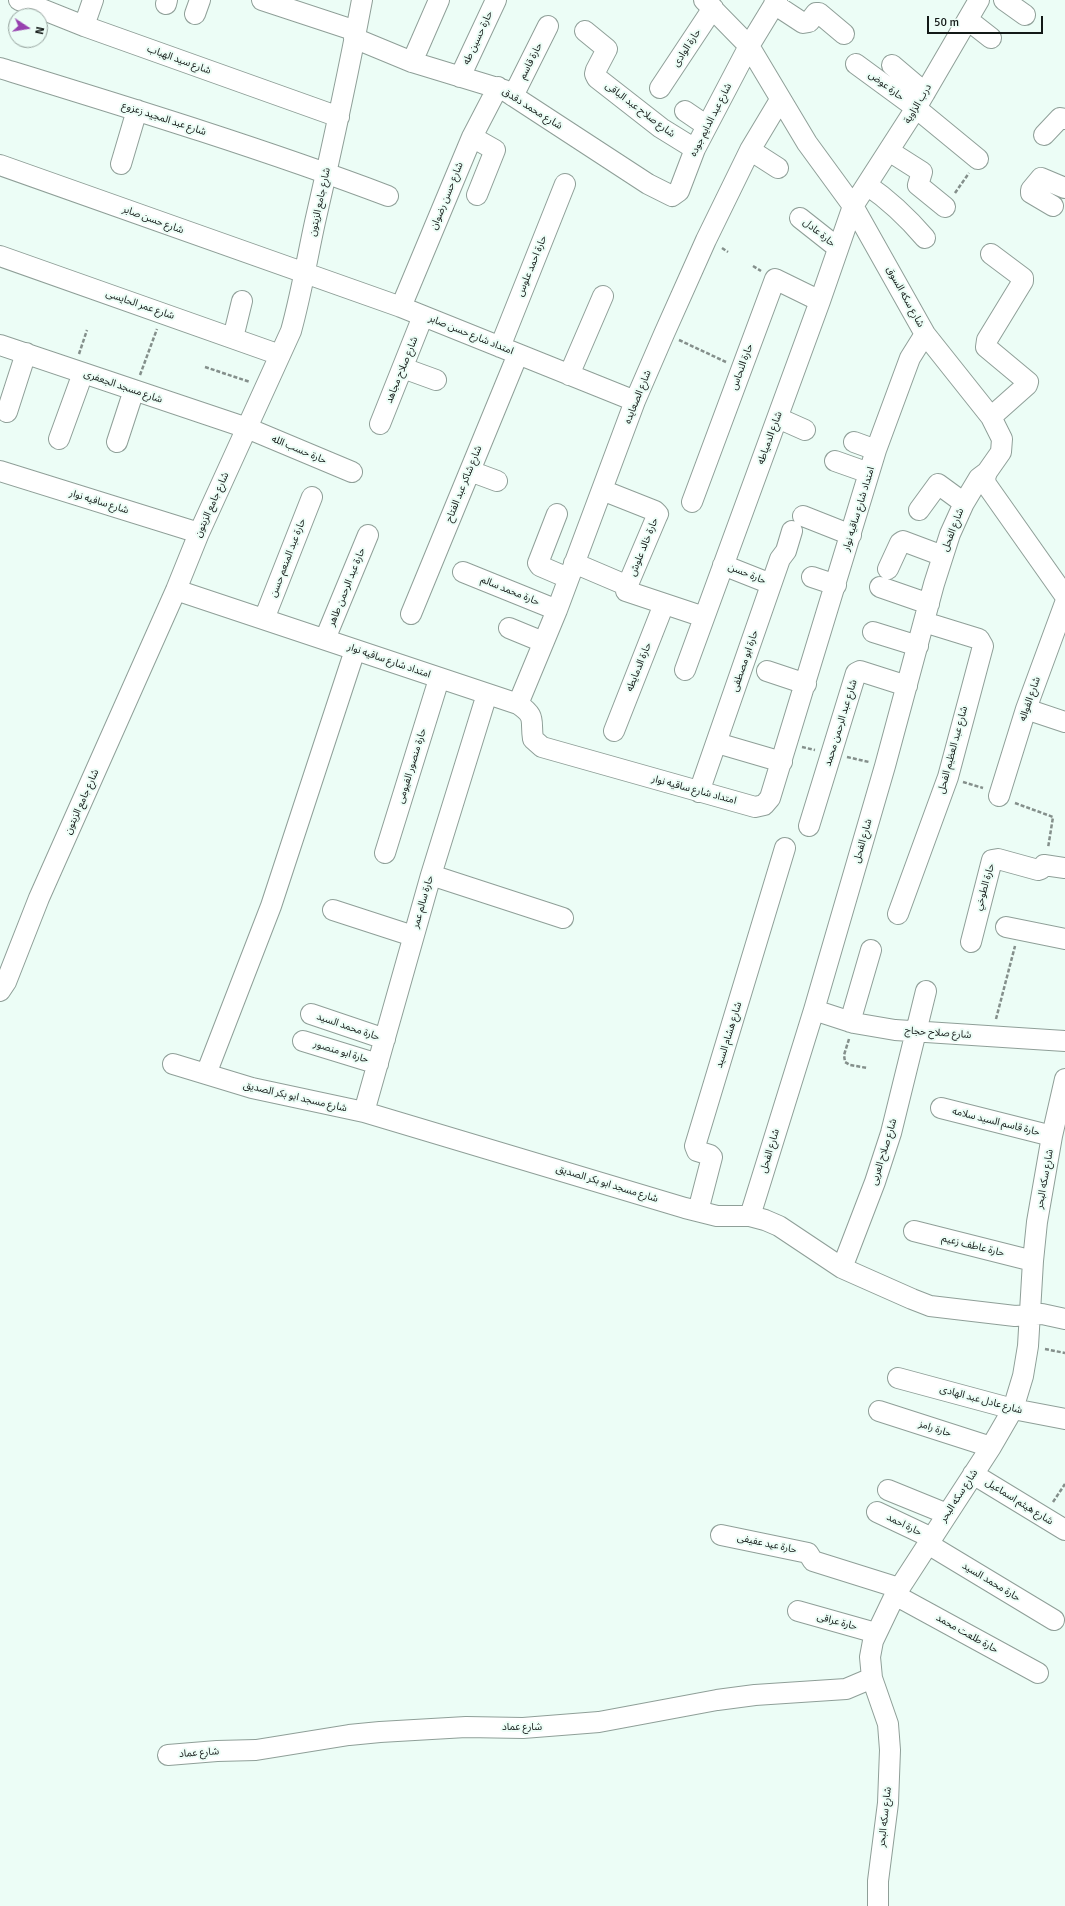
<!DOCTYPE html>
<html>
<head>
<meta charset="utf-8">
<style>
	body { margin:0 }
	#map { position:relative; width:1065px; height:1906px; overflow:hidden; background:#ecfdf6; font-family:Signika,sans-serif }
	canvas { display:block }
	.north { position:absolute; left:8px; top:8px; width:40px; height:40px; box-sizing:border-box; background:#ecfdf6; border:1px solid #95a29d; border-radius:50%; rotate:102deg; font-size:11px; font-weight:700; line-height:16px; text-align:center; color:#131917 }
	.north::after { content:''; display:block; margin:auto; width:14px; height:18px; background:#9741af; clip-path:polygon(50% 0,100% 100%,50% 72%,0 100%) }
	.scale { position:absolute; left:927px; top:16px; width:116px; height:18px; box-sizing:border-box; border:2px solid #131917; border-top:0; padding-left:5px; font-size:12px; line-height:14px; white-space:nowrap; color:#131917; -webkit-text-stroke:3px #ecfdf6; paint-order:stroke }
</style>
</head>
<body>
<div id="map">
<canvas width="1065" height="1906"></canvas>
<div class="north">N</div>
<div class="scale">50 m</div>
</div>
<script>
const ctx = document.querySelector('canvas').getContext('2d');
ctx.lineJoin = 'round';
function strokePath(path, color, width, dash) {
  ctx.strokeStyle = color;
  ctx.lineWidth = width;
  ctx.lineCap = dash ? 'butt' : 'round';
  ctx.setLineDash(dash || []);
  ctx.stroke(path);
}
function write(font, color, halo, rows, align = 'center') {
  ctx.font = font + ' Signika,"Noto Sans Arabic",sans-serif';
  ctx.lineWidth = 4;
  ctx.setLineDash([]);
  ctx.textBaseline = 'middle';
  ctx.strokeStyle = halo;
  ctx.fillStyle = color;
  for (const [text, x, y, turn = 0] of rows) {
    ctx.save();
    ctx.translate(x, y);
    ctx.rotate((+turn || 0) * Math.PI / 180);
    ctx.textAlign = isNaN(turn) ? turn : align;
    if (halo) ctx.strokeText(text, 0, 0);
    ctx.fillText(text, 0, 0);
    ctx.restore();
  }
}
const minor = new Path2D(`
	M19,0l65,26 255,91
	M262,0l94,31
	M704,0l45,46 58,97 46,63 72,128 66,83 11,22 -1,13 -14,20 -2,6 1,6 79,112
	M1004,0l21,15
	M166,4l1,-4
	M774,4l29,19 6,-1 7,-9h3l25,21
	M195,14l5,-14
	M968,20l23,18
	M84,26l9,-26
	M585,31l22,18 -11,21 -1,4 2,4 64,50 34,21
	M354,38l58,24 92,28 144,94 24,12 7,-5 16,-42 54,-103 28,-46
	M412,62l27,-62
	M856,64l60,44 62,51
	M892,65l33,28
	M0,68c130,40 261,80 388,128
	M460,77l36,-77
	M660,88l53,-80
	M513,96l35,-70
	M685,111l22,15
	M1044,135l16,-17 5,1
	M472,137l23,13 -18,45
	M750,150l28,18
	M889,151l33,21 -4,13 27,22
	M121,164l16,-54
	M0,165l401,142 234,94
	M867,185c22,15 40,32 58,53
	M1053,206l-22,-13v-3l10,-12 24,10
	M800,218l38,30
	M991,254l32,24v3l-36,59 -1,7 42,35 -1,3 -36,32
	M0,256l280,99
	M401,307l71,-170 26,-50
	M233,338l9,-37
	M0,345l247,83 105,44
	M500,347l65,-163
	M403,368l33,12
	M569,375l34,-79
	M7,412l19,-59
	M778,418l27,12
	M380,424l43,-108
	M59,439l24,-66
	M117,442l17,-52
	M854,442l22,8
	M835,461l34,12
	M0,471l199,62
	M470,471l27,10
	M692,502l83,-223 45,22
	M919,510l19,-26 26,19
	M557,514l-19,49 2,3 28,12
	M803,516l48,19
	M574,563l47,20 8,-1 28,-66 1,-2 -3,-3 -53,-21
	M723,565l48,19
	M888,569l12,-26 3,-2 40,15
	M463,572l94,38
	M812,577l24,8
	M880,587l49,17
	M176,590l342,114c19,13 12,16 15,35l9,8 213,60 9,-2 6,-7 106,-348 34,-92 15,-24
	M626,591l78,26
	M411,614l107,-260
	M264,619l48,-122
	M509,628l34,14
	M873,632l45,14
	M325,639l43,-104
	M685,670l135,-369 33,-95 63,-98 63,-108
	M767,671l39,13
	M518,704l39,-94 78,-209 29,-67 42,-94 44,-90 30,-50
	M1026,709l39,13
	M614,731l50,-127
	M717,743l65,19
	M699,792l81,-233 6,-8 6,-20
	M999,796l27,-87 39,-106
	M809,826l47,-153 4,-2 47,15
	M385,853l54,-174
	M431,875l132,43
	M333,910l80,26
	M898,914l50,-137 35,-131 -4,-7 -55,-17
	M1006,927l59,12
	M971,942l21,-82 6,-1 40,11 3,-1 3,-4 21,3
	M0,991l6,-9 33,-84 137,-308 23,-57 92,-202c10,-36 16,-72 24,-109 17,-74 33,-147 47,-222
	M814,1010l40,13 41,7 170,11
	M311,1014l74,25
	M850,1022l21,-72
	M303,1041l75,23
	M173,1064l79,24 112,24 321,96 32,8h33l15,4 14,6 63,42 70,31 18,7 85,10 27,-2 23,5
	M206,1074l65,-168 84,-256
	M941,1108l111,28
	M364,1112l67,-237 56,-181
	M698,1211l14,-54 -2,-2 -13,-4 -2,-5 90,-298
	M750,1216l64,-206 71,-244 49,-182 16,-50 14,-31 15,-25 8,-6
	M914,1231l119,30
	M842,1268l33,-86 16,-49 35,-142
	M898,1378l115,31 52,10
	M879,1411l112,36
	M973,1474l92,56
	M888,1490l59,24
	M877,1512l55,26
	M721,1535l87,18 5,8 86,27
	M928,1544l126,76
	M895,1595l143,78
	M798,1611l78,22
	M168,1755l49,-4 39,-1 93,-15 31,-3 86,-5 57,1 76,-6 118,-22 38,-5 91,-6 26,-11
	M878,1906v-25l10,-78 2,-53 -2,-26 -16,-46 -2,-21 3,-16 22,-46 96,-148 22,-38 10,-33 5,-30 5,-85 4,-39 15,-86 13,-57`);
strokePath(minor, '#8f9f98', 22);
strokePath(new Path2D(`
	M955,193l14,-20
	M722,248l6,4
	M753,266l8,5
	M679,340l47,22
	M79,354l8,-24
	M205,367l45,15
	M140,375l17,-46
	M802,747l13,3
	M847,757l22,5
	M963,782l20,6
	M1015,803l38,14 -5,31
	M996,1019l19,-73
	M849,1039l-5,16 1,7 5,3 17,3
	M1045,1349l20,4
	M1053,1502l12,-18`), '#848f8b', 2.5, [4, 2]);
strokePath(minor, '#fff', 20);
write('10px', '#131917', '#ecfdf6', [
	["حارة حسين طه",478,38,-65],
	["حارة الوادى",687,48,-57],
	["شارع سيد الهباب",179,60,20],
	["حارة قاسم",531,61,-63],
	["حارة عوض",886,86,37],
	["درب الزاوية",918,104,-59],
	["شارع محمد دقدق",532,109,32],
	["شارع صلاح عبد الباقى",640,110,37],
	["شارع عبد المجيد زعزوع",164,119,18],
	["شارع عبد الدايم جوده",711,120,-63],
	["شارع حسن رضوان",447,196,-68],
	["شارع جامع الزيتون",320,202,-78],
	["شارع حسن صابر",153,220,20],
	["حارة عادل",819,233,39],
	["حارة احمد علوس",532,266,-68],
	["شارع سكه السوق",905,297,61],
	["شارع عمر الحايسى",140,305,19],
	["امتداد شارع حسن صابر",471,335,22],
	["حارة النحاس",742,367,-70],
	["شارع صلاح مجاهد",402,370,-68],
	["شارع مسجد الجعفرى",123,387,19],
	["شارع الصعايده",638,397,-68],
	["شارع الدمياطه",770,438,-70],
	["حارة حسب الله",299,450,23],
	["شارع شاكر عبد الفتاح",464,484,-68],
	["شارع سافيه نوار",99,502,17],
	["شارع جامع الزيتون",212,505,-66],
	["امتداد شارع ساقيه نوار",859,509,-73],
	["شارع الفحل",953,530,-69],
	["حارة خالد علوش",644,547,-68],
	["حارة عبد المنعم حسن",288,558,-69],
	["حارة حسن",747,574,22],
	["حارة عبد الرحمن طاهر",347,587,-68],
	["حارة محمد سالم",510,591,22],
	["امتداد شارع ساقيه نوار",389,661,19],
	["حارة ابو مصطفى",745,661,-71],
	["حارة الدمايطه",639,667,-68],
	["شارع الفواله",1030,699,-71],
	["شارع عبد الرحمن محمد",841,723,-73],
	["شارع عبد العظيم الفحل",953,750,-75],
	["حارة منصور الفيومى",412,766,-73],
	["امتداد شارع ساقيه نوار",694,790,15],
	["شارع جامع الزيتون",82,802,-66],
	["شارع الفحل",863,841,-74],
	["حارة الطوخي",985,887,-74],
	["حارة سالم عمر",423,902,-74],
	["حارة محمد السيد",348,1027,19],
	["شارع صلاح حجاج",938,1033,4],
	["شارع هشام السيد",729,1035,-73],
	["حارة ابو منصور",341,1052,17],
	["شارع مسجد ابو بكر الصديق",295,1097,13],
	["حارة قاسم السيد سلامه",996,1122,14],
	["شارع الفحل",770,1151,-73],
	["شارع صلاح العربى",884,1152,-73],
	["شارع سكه البحر",1045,1179,-80],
	["شارع مسجد ابو بكر الصديق",607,1184,17],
	["حارة عاطف زعيم",973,1246,14],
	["شارع عادل عبد الهادى",981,1400,15],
	["حارة رامز",935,1429,18],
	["شارع سكه البحر",959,1496,-57],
	["شارع هيثم اسماعيل",1019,1502,32],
	["حارة احمد",904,1525,26],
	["حارة عيد عفيفى",767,1544,12],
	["حارة محمد السيد",991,1582,31],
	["حارة عراقى",837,1622,15],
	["حارة طلعت محمد",967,1634,29],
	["شارع عماد",522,1727],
	["شارع عماد",199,1753,-4],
	["شارع سكه البحر",885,1817,-84]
]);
</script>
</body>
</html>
